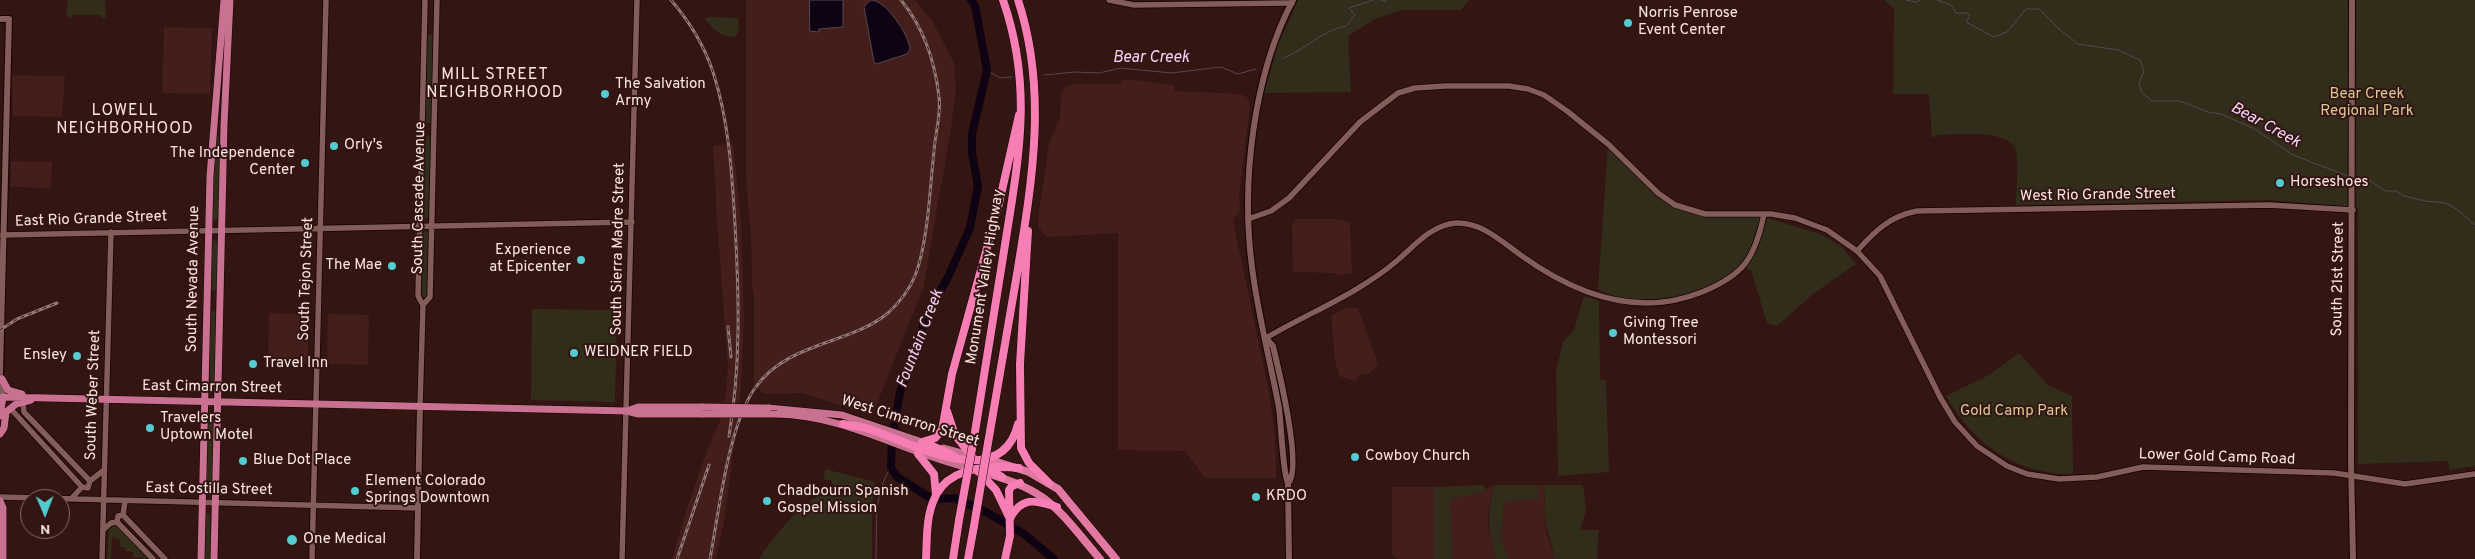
<!DOCTYPE html>
<html>
<head>
<meta charset="utf-8">
<style>
	body { margin:0 }
	#map { position:relative; width:2475px; height:559px; overflow:hidden; background:#331512; font-family:Overpass,sans-serif }
	canvas { display:block }
	.north { position:absolute; left:20px; top:489px; width:50px; height:50px; box-sizing:border-box; background:#331512; border:1px solid #836966; border-radius:50%; rotate:179deg; font-size:14px; font-weight:700; line-height:20px; text-align:center; color:#fce6e3 }
	.north::after { content:''; display:block; margin:auto; width:18px; height:22px; background:#52ccd0; clip-path:polygon(50% 0,100% 100%,50% 72%,0 100%) }
</style>
</head>
<body>
<div id="map">
<canvas width="2475" height="559"></canvas>
<div class="north">N</div>
</div>
<script>
const ctx = document.querySelector('canvas').getContext('2d');
ctx.lineJoin = 'round';
function fill(path, color) {
  ctx.fillStyle = color;
  ctx.fill(path, 'evenodd');
}
function strokePath(path, color, width, dash) {
  ctx.strokeStyle = color;
  ctx.lineWidth = width;
  ctx.lineCap = dash ? 'butt' : 'round';
  ctx.setLineDash(dash || []);
  ctx.stroke(path);
}
function write(font, color, halo, rows, align = 'center') {
  ctx.font = font + ' Overpass,sans-serif';
  ctx.lineWidth = 4;
  ctx.setLineDash([]);
  ctx.textBaseline = 'middle';
  ctx.strokeStyle = halo;
  ctx.fillStyle = color;
  for (const [text, x, y, turn = 0] of rows) {
    ctx.save();
    ctx.translate(x, y);
    ctx.rotate((+turn || 0) * Math.PI / 180);
    ctx.textAlign = isNaN(turn) ? turn : align;
    if (halo) ctx.strokeText(text, 0, 0);
    ctx.fillText(text, 0, 0);
    ctx.restore();
  }
}
fill(new Path2D(`
	M746,0h169l18,22 21,41 2,28 -5,37 -27,158 -52,130 -69,-23 -39,1 -10,-9v-91l-2,-7 -1,-51 -5,-57z
	M164,27l48,1 -2,66 -48,-1z
	M11,75l54,1 -3,41 -49,-1z
	M1125,79l49,6v6l67,3 8,7 1,5 -11,89 1,16 -7,9 35,167 7,48 1,43h-71l-20,-27 -67,-1v-217l-71,4 -9,-10v-8l11,-75 11,-27 1,-25 10,-8h50z
	M733,143l8,78 3,98 -3,73 -17,131 -8,36h-44l13,-45 23,-66 11,-25 6,-25 3,-31 -11,-146 -4,-75z
	M11,161l41,1 -1,26 -40,-1z
	M1297,219h40l10,2 3,3 2,49 -11,2 -7,-2 -41,-1 -1,-48z
	M1347,307l11,1 20,56 -9,10h-9l-5,7 -16,-5 -4,-16 -4,-44z
	M269,313l40,1 -1,50h-40z
	M328,314l41,1 -1,50 -41,-1z
	M1494,485l-5,21 -1,20 8,33h-43l-4,-60 32,-6z
	M1537,485h7l2,47 9,27h-46l-8,-20 3,-38 34,-2z
	M1392,487h42v72h-37l-5,-6z`), '#431e1b');
fill(new Path2D(`
	M68,0h37l1,17 -4,2 -2,-4h-28l-1,4 -2,-1 -3,-6z
	M1298,0h171l-8,10h-59l-27,9 -27,17 3,56 -87,1 14,-48z
	M1884,0h591v466l-26,4 -1,-9 -90,3v-257l-89,-7 -253,5c0,-16 3,-37 0,-54 -6,-23 -60,-16 -78,-16l-6,3 -3,-44h-36l1,-85z
	M707,17l31,1 1,14 -5,5c-14,0 -21,-8 -29,-18z
	M431,34l3,3 -2,85 -3,2 -4,-3 2,-85z
	M216,135l3,1c-1,27 1,54 1,81l-6,3 -2,-4z
	M428,135l3,3 -1,78 -4,3 -3,-3 1,-78z
	M1608,144l67,61 30,9h49l66,20 20,11 16,19 -43,30 -36,32 -10,-3 -16,-53 -7,-3 -6,6 -59,27 -59,1 -22,-12z
	M425,231l4,2 -1,63 -4,2 -3,-2 1,-61z
	M214,240l5,3 -1,45 -5,3 -3,-3 1,-45z
	M1584,296l15,5 1,79h6l3,92 -51,4 -2,-105 7,-29 11,-12z
	M532,309l85,1 -2,92 -84,-2z
	M213,310l4,3 -1,75 -6,4 -1,-78z
	M2019,353l29,32 24,11 1,78c-56,1 -100,-30 -127,-78l43,-21z
	M211,411l3,25 -1,54 -3,2 -3,-1v-77z
	M825,469l50,13 -3,22v55h-113c11,-18 40,-54 58,-62 5,-3 10,-1 15,-3l2,-8 -3,-6h-7z
	M1484,485l2,5 -5,3 -31,6 3,60h-19v-72z
	M1494,485h43l2,14 -35,3 -3,37 8,20h-13c-8,-32 -9,-42 -2,-74z
	M1544,485h39l3,26 -6,19h19l-2,29h-34v-3l-1,3h-7l-9,-36z
	M206,513l4,1 1,45h-6z
	M116,524l34,35 -17,-2v-5l-7,-1v-3l-6,-1v-7l-8,-4 -1,23h-4l2,-31z`), '#322d1b');
const water = new Path2D(`
	M810,0h33v27l-24,2v3l-9,-1z
	M871,0c15,0 38,35 39,49l-3,5 -31,10 -2,-2 -10,-55z`);
fill(water, '#0f0313');
strokePath(water, '#564751', 1);
strokePath(new Path2D(`
	M1381,0l5,2v-2
	M1906,0l10,2 4,-2
	M1937,0l14,5 5,8h11l3,3 -4,6 28,15 13,-5 19,-23h13l20,20 19,15 40,6 22,10 4,11 -5,12 3,10 10,8h28l28,11 13,2 32,14 40,27 55,21
	M1284,58c22,-9 39,-28 62,-32l9,-11 -6,-7 24,-8
	M987,70l13,8 12,-1
	M1044,75l31,-3 24,1 22,-5 50,5 50,-6 17,7 18,-5
	M2354,178l16,3 16,10h10l8,5 21,5 21,2 12,7 17,15
	M876,559c1,-30 -3,-67 15,-91`), '#564751', 1);
strokePath(new Path2D(`
	M971,0l4,6 12,64 -15,64v19l6,33 -8,42 -22,49 -22,40 -26,76 -8,44 -1,31 6,9 32,20 9,2 17,-1 31,14 38,22 30,25`), '#0f0313', 8);
const tertiary = new Path2D(`
	M1109,0l25,5 158,-2
	M1248,219l23,-8 18,-13 71,-76 38,-29 17,-5 30,-2h64l19,3 16,6 23,16 41,33 50,49 17,12 30,9h66l24,4 32,12 30,21 23,25 60,121 15,25 22,24 30,20 20,8 32,5 38,-2 46,-10 191,6 71,11 70,-10
	M3,235l629,-13
	M1857,251c18,-20 33,-35 60,-40l352,-6 84,5
	M423,305l7,-8 7,-297
	M1266,338c44,-26 94,-45 133,-79 17,-15 33,-34 57,-36 26,-1 46,19 66,33 53,38 116,62 180,36 42,-17 53,-34 62,-78
	M23,403l1,9 66,69
	M420,406l3,-101 -5,-9 7,-296
	M10,408l72,79
	M0,497l418,11
	M71,499l11,-12 6,1 2,-7 14,-11
	M123,515l2,-14
	M117,522l1,-6 5,-1 42,44
	M117,522l36,37
	M103,530l8,-7 6,-1
	M102,559l9,-327
	M312,559l14,-559
	M622,559l15,-559`);
const secondary = new Path2D(`
	M2352,0l-1,462 2,97
	M0,19h9l-9,354
	M1266,338l7,8c5,21 30,123 15,137
	M0,376l3,21
	M417,559l3,-153
	M1289,559l-1,-76c-5,-7 -7,-61 -9,-75 -9,-48 -21,-93 -27,-141 -11,-84 1,-192 41,-267`);
const primary = new Path2D(`
	M2,379l6,11 14,4
	M3,397l624,14 11,3h65
	M768,408l74,7 86,29
	M627,411l11,-4h65
	M777,414c69,1 130,40 196,55
	M0,416l3,-19
	M0,434l4,-6 2,-16 10,-8 15,-4
	M943,448l26,7
	M0,501l3,7v51
	M201,559l9,-383 14,-176
	M214,559l10,-434 6,-125`);
const trunk = new Path2D(`
	M984,458l45,14 29,17 58,70
	M978,471c70,18 77,35 122,88`);
const motorway = new Path2D(`
	M1028,231l-8,133 1,84 8,15 20,20
	M947,411l8,24 19,24
	M843,424c9,2 18,2 26,5 41,13 132,66 149,-5
	M974,438c10,-62 20,-124 30,-187 14,-90 30,-162 -1,-251
	M922,442l13,-4 7,-8 10,-56 46,-166 21,-93
	M988,443c10,-56 19,-113 29,-169 15,-92 31,-183 1,-274
	M928,444l26,12
	M918,454l16,20 2,21
	M985,467l17,10
	M978,471l18,19 14,29
	M1010,518c13,-23 26,-17 47,-11
	M926,559c1,-18 0,-40 7,-57 12,-35 55,-37 86,-34
	M953,559l6,-39
	M968,559l6,-33
	M1005,559l5,-23 -1,-46 3,-4 8,-3`);
strokePath(tertiary, '#190201', 7);
strokePath(secondary, '#190201', 8);
strokePath(primary, '#190201', 8);
strokePath(trunk, '#190201', 9);
strokePath(motorway, '#190201', 9);
strokePath(tertiary, '#825d59', 5.5);
strokePath(secondary, '#825d59', 6);
strokePath(primary, '#c87190', 7);
strokePath(trunk, '#e078a2', 8);
strokePath(motorway, '#f77eb5', 8);
const rail = new Path2D(`
	M671,0c18,21 33,45 42,72 16,49 19,101 22,153 4,70 6,141 -6,211
	M728,327l3,30
	M0,330l17,-11 40,-16
	M677,559l32,-94
	M710,559c9,-47 18,-133 45,-171 33,-47 95,-43 133,-75 11,-10 21,-23 27,-37 14,-36 15,-95 20,-134 2,-15 6,-31 4,-45 -4,-36 -15,-69 -38,-97`);
strokePath(rail, '#937976', 3);
strokePath(rail, '#331512', 1, [4]);
const primaryBridge = new Path2D(`
	M703,407l65,1
	M703,414h74`);
const motorwayBridge = new Path2D(`
	M959,520l15,-82
	M974,526l14,-83`);
strokePath(primaryBridge, '#190201', 8, []);
strokePath(motorwayBridge, '#190201', 9, []);
strokePath(primaryBridge, '#c87190', 7);
strokePath(motorwayBridge, '#f77eb5', 8);
for (const [x, y, r, color] of [
	[1628,23,5,"#52ccd0"],
	[605,94,5,"#52ccd0"],
	[334,146,5,"#52ccd0"],
	[305,163,5,"#52ccd0"],
	[2280,183,5,"#52ccd0"],
	[581,260,5,"#52ccd0"],
	[392,266,5,"#52ccd0"],
	[1613,333,5,"#52ccd0"],
	[574,353,5,"#52ccd0"],
	[77,356,5,"#52ccd0"],
	[253,364,5,"#52ccd0"],
	[150,428,5,"#52ccd0"],
	[1355,457,5,"#52ccd0"],
	[243,461,5,"#52ccd0"],
	[355,491,5,"#52ccd0"],
	[1256,497,5,"#52ccd0"],
	[767,501,5,"#52ccd0"],
	[292,540,6,"#52ccd0"]
]) {
  const dot = new Path2D();
  dot.arc(x, y, r, 0, 2 * Math.PI);
  ctx.fillStyle = color;
  ctx.fill(dot);
  strokePath(dot, '#331512', 2);
}
write('15px', '#fce6e3', '#331512', [
	["Norris Penrose",1638,14],
	["Event Center",1638,31],
	["The Salvation",615,85],
	["Army",615,102],
	["Orly's",344,146],
	["The Independence",295,154,"right"],
	["Center",295,171,"right"],
	["Horseshoes",2290,183],
	["Experience",571,251,"right"],
	["at Epicenter",571,268,"right"],
	["The Mae",382,266,"right"],
	["Giving Tree",1623,324],
	["Montessori",1623,341],
	["WEIDNER FIELD",584,353],
	["Ensley",67,356,"right"],
	["Travel Inn",263,364],
	["Travelers",160,419],
	["Uptown Motel",160,436],
	["Cowboy Church",1365,457],
	["Blue Dot Place",253,461],
	["Element Colorado",365,482],
	["Springs Downtown",365,499],
	["Chadbourn Spanish",777,492],
	["Gospel Mission",777,509],
	["KRDO",1266,497],
	["One Medical",303,540]
], 'left');
write('15px', '#d9cb94', '#331512', [
	["Bear Creek",2367,95],
	["Regional Park",2367,112],
	["Gold Camp Park",2014,412]
]);
write('15px', '#fce6e3', '#331512', [
	["West Rio Grande Street",2098,196,-1],
	["South Cascade Avenue",420,198,-89],
	["East Rio Grande Street",91,220,-2],
	["South Sierra Madre Street",619,249,-89],
	["Monument Valley Highway",986,277,-81],
	["South Nevada Avenue",194,279,-89],
	["South Tejon Street",307,279,-88],
	["South 21st Street",2339,279,-89],
	["East Cimarron Street",212,388,1],
	["South Weber Street",94,395,-88],
	["West Cimarron Street",910,422,17],
	["Lower Gold Camp Road",2217,458,2],
	["East Costilla Street",209,490,1]
]);
write('italic 16px', '#f2d5fa', '#331512', [
	["Bear Creek",1151,59],
	["Bear Creek",2265,126,29],
	["Fountain Creek",921,339,-69]
]);
ctx.letterSpacing = '1px';
write('16px', '#fce6e3', '#331512', [
	["MILL STREET",495,76],
	["NEIGHBORHOOD",495,94],
	["LOWELL",125,112],
	["NEIGHBORHOOD",125,130]
]);
ctx.letterSpacing = '0px';
</script>
</body>
</html>
